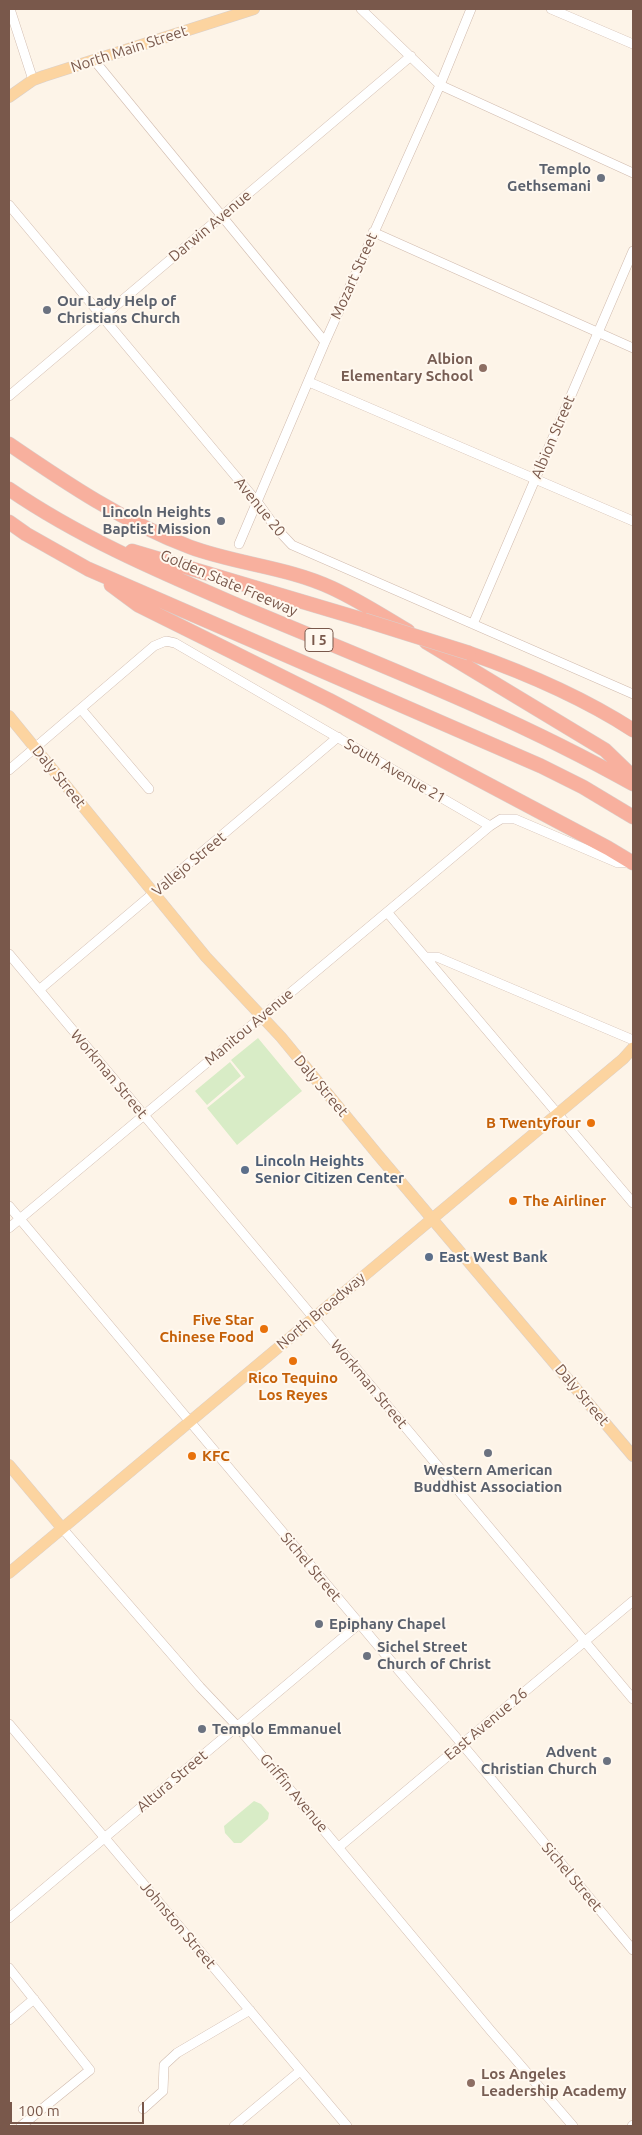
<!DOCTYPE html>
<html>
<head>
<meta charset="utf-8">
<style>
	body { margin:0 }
	#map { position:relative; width:642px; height:2135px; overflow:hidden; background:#fdf4e8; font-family:Ubuntu,sans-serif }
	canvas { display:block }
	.frame { position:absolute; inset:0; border:10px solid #79584b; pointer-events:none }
	.scale { position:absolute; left:10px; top:2102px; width:134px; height:22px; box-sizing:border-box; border:2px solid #79584b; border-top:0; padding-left:6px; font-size:15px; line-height:18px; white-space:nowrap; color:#79584b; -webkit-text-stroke:4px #fff8ef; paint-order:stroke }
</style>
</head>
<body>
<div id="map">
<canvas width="642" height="2135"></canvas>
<div class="frame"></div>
<div class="scale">100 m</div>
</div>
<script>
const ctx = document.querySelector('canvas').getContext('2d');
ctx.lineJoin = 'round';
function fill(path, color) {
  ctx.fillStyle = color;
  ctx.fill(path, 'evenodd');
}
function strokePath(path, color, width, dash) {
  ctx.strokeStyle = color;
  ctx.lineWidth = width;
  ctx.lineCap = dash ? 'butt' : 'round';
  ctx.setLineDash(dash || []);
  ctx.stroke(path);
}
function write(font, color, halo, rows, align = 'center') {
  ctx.font = font + ' Ubuntu,sans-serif';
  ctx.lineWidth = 4;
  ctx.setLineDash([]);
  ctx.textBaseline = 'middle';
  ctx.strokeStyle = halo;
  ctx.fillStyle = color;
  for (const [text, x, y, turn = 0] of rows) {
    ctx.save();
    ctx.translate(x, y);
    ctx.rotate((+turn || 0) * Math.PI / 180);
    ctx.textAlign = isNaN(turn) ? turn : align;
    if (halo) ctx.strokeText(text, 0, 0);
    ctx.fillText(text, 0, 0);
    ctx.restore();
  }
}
fill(new Path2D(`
	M258,1038l44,53 -65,54 -30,-37 38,-31 -14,-17z
	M230,1062l11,14 -34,29 -12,-14z
	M254,1801l7,3 8,9 -1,6 -27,24h-7l-9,-10 -1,-7z`), '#d8ecc6');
const minor = new Path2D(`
	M10,9l23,71
	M361,9l79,76 193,88
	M551,9l82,35
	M94,60l231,282
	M9,205l249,298 18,25 16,17 341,149
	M373,232l260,116
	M309,382l324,139
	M9,396l402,-340
	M239,544l86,-202 115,-257 31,-76
	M473,624l160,-373
	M81,709l68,80
	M9,770l145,-124 12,-5 9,2 315,183
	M387,912l246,291
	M9,954l624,745
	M426,957h11l196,83
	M39,990l299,-253
	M9,1206l402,479c76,86 148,177 222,265
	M9,1228l481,-402 11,-7h14l103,44h12
	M62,1528l138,159 37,39 254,305 82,95
	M9,1724l338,402
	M339,1847l294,-246
	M9,1918l350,-294
	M9,1968l81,102 -69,56
	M9,2020l25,-21
	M143,2109l20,-18 1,-26 13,-12 73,-43
	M234,2126l66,-55
	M632,2126l1,-1`);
const major = new Path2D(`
	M9,97l24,-17 11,-4 210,-67
	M9,716l197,241 75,80 97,118 255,301
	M9,1465l53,63
	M9,1573l614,-514 10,-11`);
const highway = new Path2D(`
	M9,444c57,39 115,78 181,103 46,17 97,20 142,41 26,12 51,28 76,43
	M9,489c73,50 154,84 235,119 131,55 265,106 389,176
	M9,522l17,12 62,35 453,197 42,21 50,30
	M132,551l232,69
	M111,585l27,20 191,95 279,148 25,15
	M426,642l179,108 28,27
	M469,653c57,20 113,44 164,77`);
strokePath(minor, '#d0baad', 10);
strokePath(major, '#d9d0cd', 12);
strokePath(highway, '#d9d0cd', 15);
strokePath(minor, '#fff', 9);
strokePath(major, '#fcd4a0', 11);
strokePath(highway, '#f8b09e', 14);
const highwayBridge = new Path2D(`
	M364,620l105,33`);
strokePath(highwayBridge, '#d9d0cd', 15, []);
strokePath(highwayBridge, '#f8b09e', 14);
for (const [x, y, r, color] of [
	[601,178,5,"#6b7280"],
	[47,310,5,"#6b7280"],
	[483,368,5,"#8d6e63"],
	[221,521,5,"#6b7280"],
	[591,1123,5,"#e8710a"],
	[245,1170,5,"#5c6f8a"],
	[513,1201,5,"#e8710a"],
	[429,1257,5,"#5c6f8a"],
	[264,1329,5,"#e8710a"],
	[293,1361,5,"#e8710a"],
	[488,1453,5,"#6b7280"],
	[192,1456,5,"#e8710a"],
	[319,1624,5,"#6b7280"],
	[367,1656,5,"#6b7280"],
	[202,1729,5,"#6b7280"],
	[607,1761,5,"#6b7280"],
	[471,2083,5,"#8d6e63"]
]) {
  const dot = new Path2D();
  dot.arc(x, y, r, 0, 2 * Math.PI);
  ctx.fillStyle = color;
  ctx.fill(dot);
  strokePath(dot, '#fff8ef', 2);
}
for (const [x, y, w] of [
	[319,640,28]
]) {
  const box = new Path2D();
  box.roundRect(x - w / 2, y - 11.5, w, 23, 4);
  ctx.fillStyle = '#fff8ef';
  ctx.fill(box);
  strokePath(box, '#79584b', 1);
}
write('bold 14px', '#79584b', null, [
	["I 5",319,640]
]);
write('15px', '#79584b', '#fff8ef', [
	["North Main Street",129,49,-18],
	["Darwin Avenue",210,226,-40],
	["Mozart Street",354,276,-66],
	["Albion Street",553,437,-67],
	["Avenue 20",260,507,51],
	["Golden State Freeway",229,583,23],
	["South Avenue 21",395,771,30],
	["Daly Street",59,777,51],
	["Vallejo Street",189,864,-40],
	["Manitou Avenue",249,1027,-40],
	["Workman Street",109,1074,50],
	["Daly Street",321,1086,50],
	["North Broadway",321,1311,-40],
	["Workman Street",369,1384,50],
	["Daly Street",582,1395,50],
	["Sichel Street",311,1567,50],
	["East Avenue 26",486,1724,-40],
	["Altura Street",172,1781,-40],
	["Griffin Avenue",294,1793,50],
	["Sichel Street",572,1877,50],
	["Johnston Street",178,1925,50]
]);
write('bold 15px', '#5b616d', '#fff8ef', [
	["Templo",591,169,"right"],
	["Gethsemani",591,186,"right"],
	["Our Lady Help of",57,301],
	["Christians Church",57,318],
	["Lincoln Heights",211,512,"right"],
	["Baptist Mission",211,529,"right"],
	["Western American",488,1470,"center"],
	["Buddhist Association",488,1487,"center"],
	["Epiphany Chapel",329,1624],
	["Sichel Street",377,1647],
	["Church of Christ",377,1664],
	["Templo Emmanuel",212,1729],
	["Advent",597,1752,"right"],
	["Christian Church",597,1769,"right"]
], 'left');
write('bold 15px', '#785e54', '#fff8ef', [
	["Albion",473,359],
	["Elementary School",473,376],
	["Los Angeles",481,2074,"left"],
	["Leadership Academy",481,2091,"left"]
], 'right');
write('bold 15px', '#c56008', '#fff8ef', [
	["B Twentyfour",581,1123],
	["The Airliner",523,1201,"left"],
	["Five Star",254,1320],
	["Chinese Food",254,1337],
	["Rico Tequino",293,1378,"center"],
	["Los Reyes",293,1395,"center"],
	["KFC",202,1456,"left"]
], 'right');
write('bold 15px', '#4e5e75', '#fff8ef', [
	["Lincoln Heights",255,1161],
	["Senior Citizen Center",255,1178],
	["East West Bank",439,1257]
], 'left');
</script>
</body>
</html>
